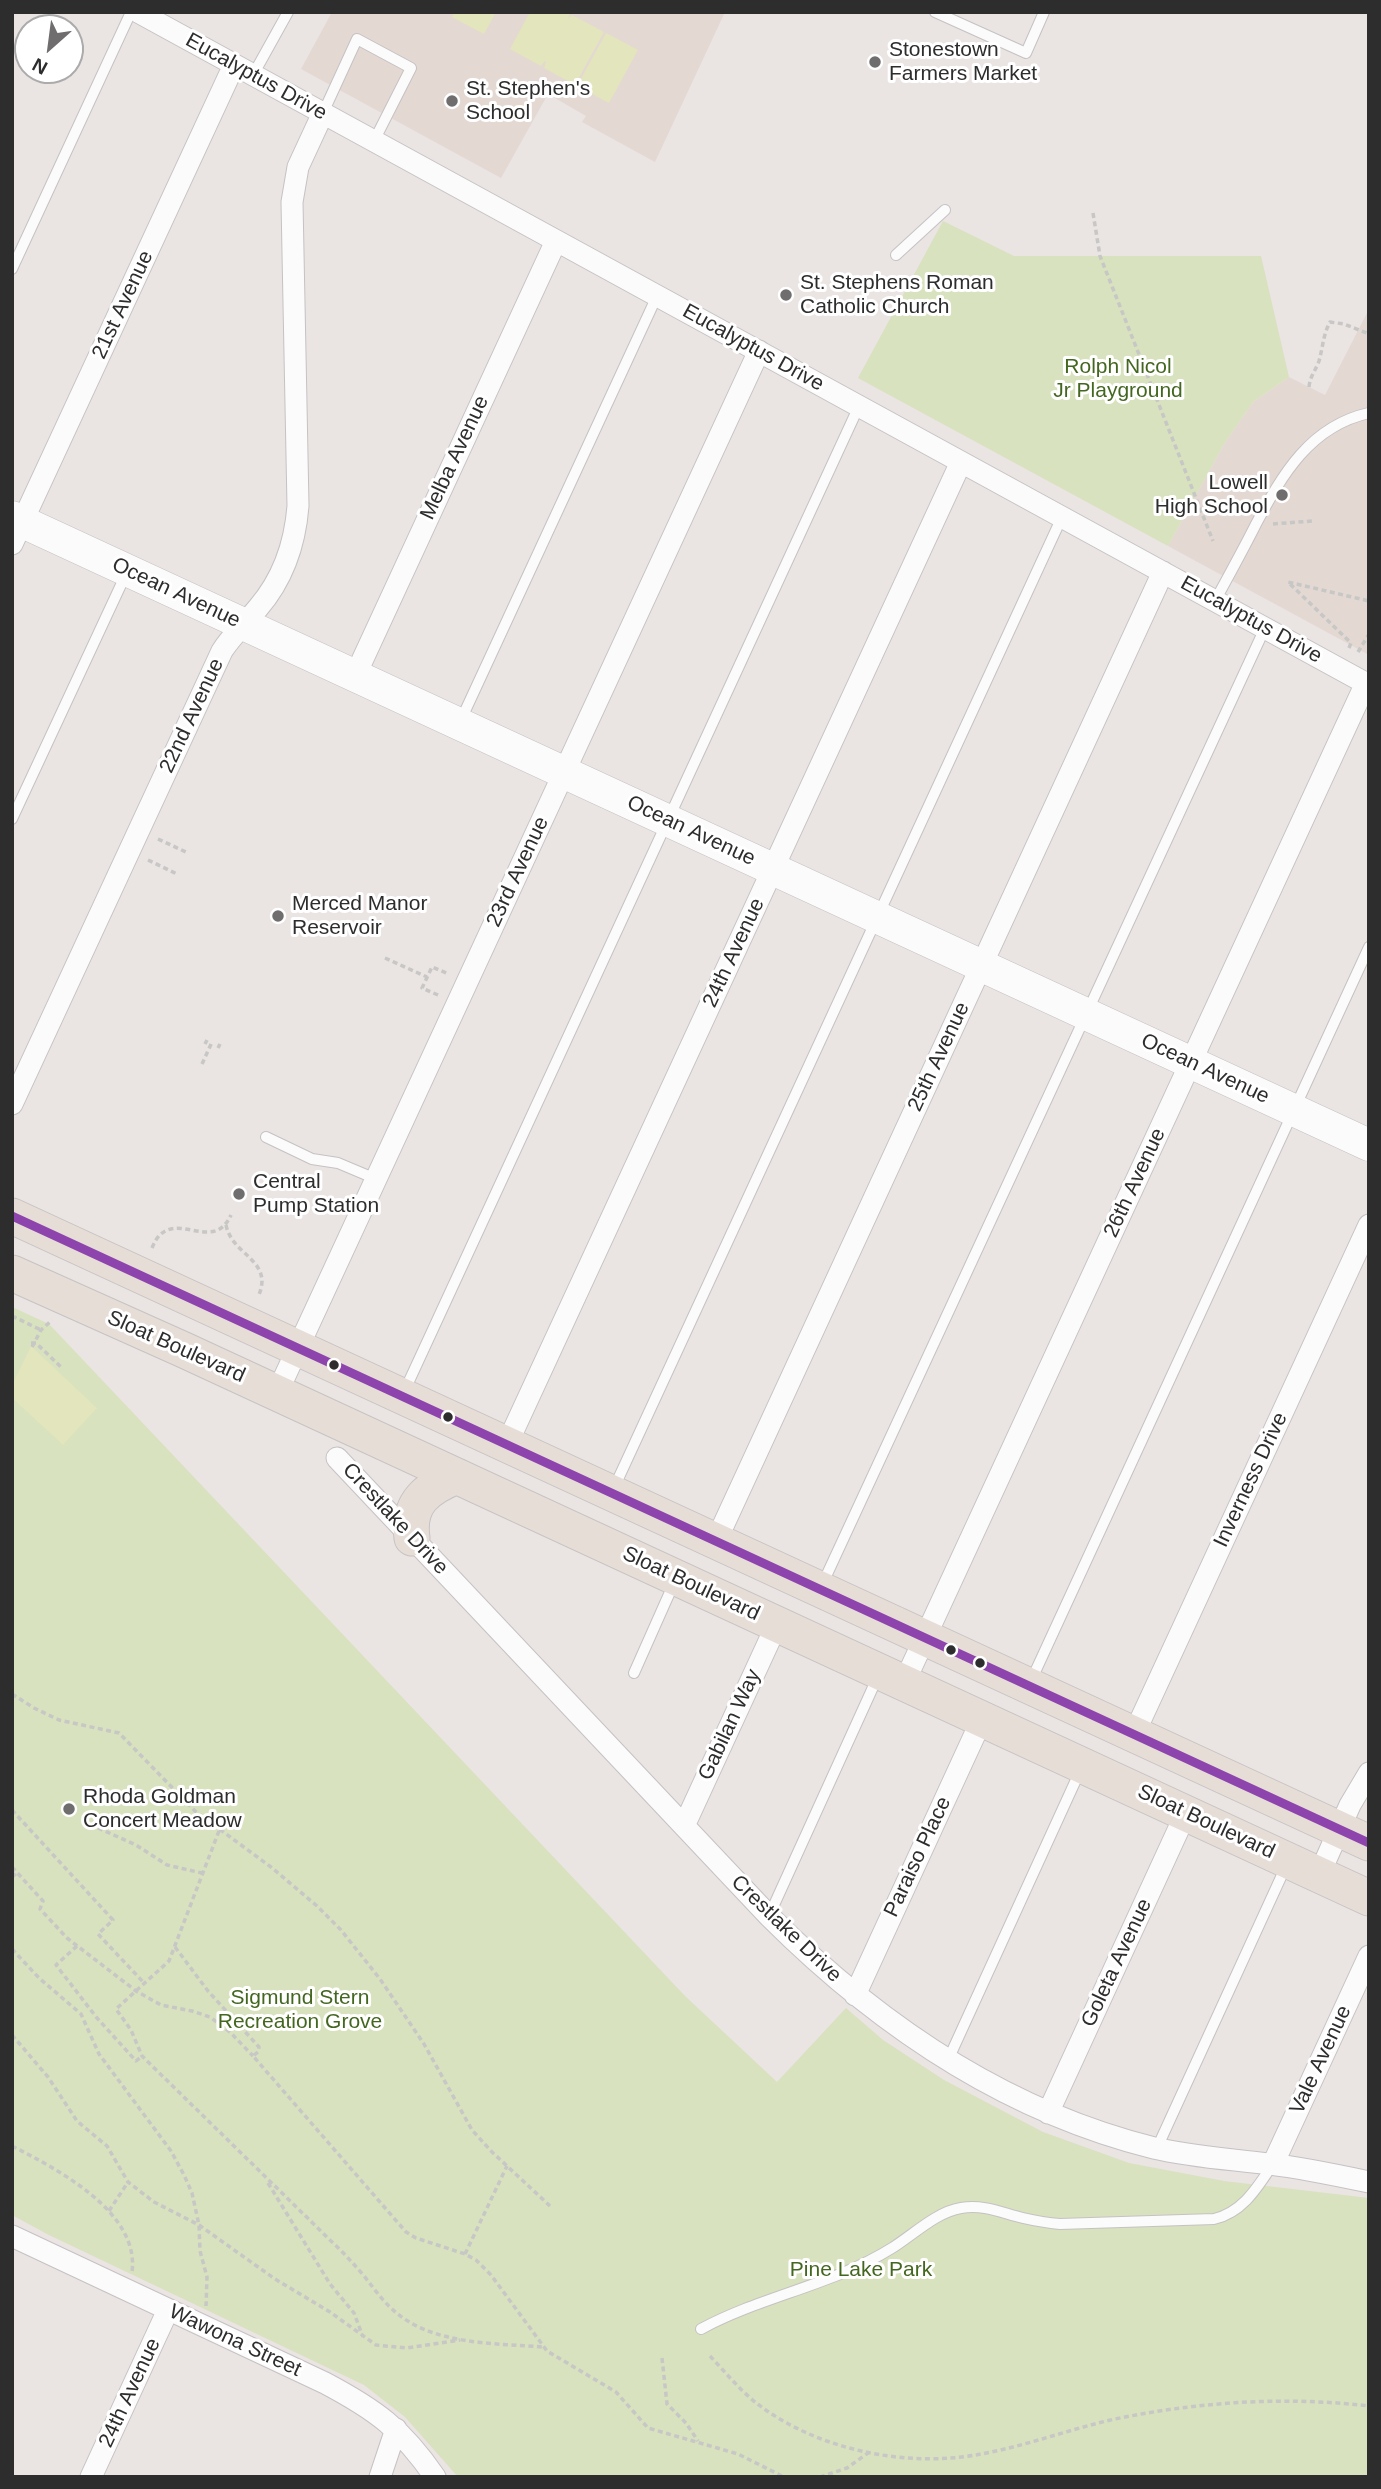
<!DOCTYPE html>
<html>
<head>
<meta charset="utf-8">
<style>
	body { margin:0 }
	#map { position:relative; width:1381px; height:2489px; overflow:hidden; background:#eae4e3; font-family:Helvetica,sans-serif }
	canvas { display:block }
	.frame { position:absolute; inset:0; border:14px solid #2d2d2d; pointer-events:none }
	.north { position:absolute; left:14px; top:14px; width:70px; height:70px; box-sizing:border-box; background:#fff; border:2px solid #ababab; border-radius:50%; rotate:208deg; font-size:19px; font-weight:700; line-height:28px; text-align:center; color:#2d2d2d }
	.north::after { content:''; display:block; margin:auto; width:24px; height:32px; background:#6f6d6d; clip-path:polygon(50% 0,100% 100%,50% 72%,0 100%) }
</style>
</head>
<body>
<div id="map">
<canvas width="1381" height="2489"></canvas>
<div class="frame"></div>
<div class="north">N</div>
</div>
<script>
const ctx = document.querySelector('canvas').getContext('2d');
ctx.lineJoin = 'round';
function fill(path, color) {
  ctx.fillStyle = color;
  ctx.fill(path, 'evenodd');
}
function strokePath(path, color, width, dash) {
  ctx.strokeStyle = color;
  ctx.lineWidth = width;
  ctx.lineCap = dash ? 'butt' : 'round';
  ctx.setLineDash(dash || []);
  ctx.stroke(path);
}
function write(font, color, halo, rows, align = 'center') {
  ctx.font = font + ' Helvetica,sans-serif';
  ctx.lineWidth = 6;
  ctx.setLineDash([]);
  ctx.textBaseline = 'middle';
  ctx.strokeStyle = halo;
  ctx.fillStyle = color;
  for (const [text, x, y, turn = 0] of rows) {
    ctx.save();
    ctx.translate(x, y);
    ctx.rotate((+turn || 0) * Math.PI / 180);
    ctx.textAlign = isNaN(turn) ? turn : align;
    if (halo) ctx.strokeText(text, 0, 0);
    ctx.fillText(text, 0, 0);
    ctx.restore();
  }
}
fill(new Path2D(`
	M332,12h393l-70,150 -73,-40 4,-6 -38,-22 -47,84 -200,-109z
	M1369,309v346l-201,-109 56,-102 29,-42 36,-25 36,18z`), '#e4d8d2');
fill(new Path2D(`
	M943,221l71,35h247l28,121 -36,25 -29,42 -56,102 -310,-168z
	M12,1307l37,17 636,672 92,86 69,-74 37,32 61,40 99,52 86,31 95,18 145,17v279h-911l-53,-60 -41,-32 -315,-150 -37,-20z`), '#d8e2be');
fill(new Path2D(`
	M455,12h41l-12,22 -32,-17z
	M530,12h38l2,1 -2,6 4,-4 32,17 -29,53 -31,-17 2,-6 -1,-1 -4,5 -31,-17z
	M606,33l32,17 -29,53 -32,-17z
	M31,1346l66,62 -34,37 -51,-47v-13z`), '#e3e5bc');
const lane = new Path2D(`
	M935,12l91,41 18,-41
	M253,75l35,-63
	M323,113l34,-74 54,29 -37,73
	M896,255l49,-45
	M12,269l119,-257
	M1215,601c14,-26 28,-51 41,-77 26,-49 54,-98 113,-111
	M460,722l197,-426
	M12,819l114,-245
	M266,1137l46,22 26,4 38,16
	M404,1392l455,-986
	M613,1490l449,-973
	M822,1585l443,-957
	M634,1673l40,-90
	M1030,1683l339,-736
	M769,1916l110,-242
	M948,2060l132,-289
	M1157,2148l130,-284
	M701,2329c61,-33 132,-44 191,-81 21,-13 44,-36 69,-40 23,-4 41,5 62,10 13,3 25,5 37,6l154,-5c29,-7 43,-31 59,-55`);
const street = new Path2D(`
	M138,12l1231,673
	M12,544l222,-479
	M355,676l201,-435
	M12,1104l210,-453c10,-16 24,-28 36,-43 25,-29 37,-64 40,-102l-6,-304 6,-35 25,-54
	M277,1393l482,-1042
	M507,1444l454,-982
	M337,1458l432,458c108,108 236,195 385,232 38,9 77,11 116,16 33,4 66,11 99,18
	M716,1541l447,-969
	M904,1683l462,-1000
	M1134,1734l235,-509
	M684,1826l93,-202
	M1319,1875l31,-70 19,-32
	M855,1995l127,-276
	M1048,2113l138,-300
	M1273,2164l96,-208
	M12,2236l313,147c51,27 77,46 110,94
	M91,2477l77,-167
	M380,2477l16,-48`);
const secondary = new Path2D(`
	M12,517l1357,628`);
const primary = new Path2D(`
	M12,1216l1357,627
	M12,1273l172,77 1185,548
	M412,1538c-5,-35 15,-50 45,-62`);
strokePath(lane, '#c5c2c3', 12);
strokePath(street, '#c5c2c3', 23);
strokePath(secondary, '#c5c2c3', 33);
strokePath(primary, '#c6c3c3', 37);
strokePath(new Path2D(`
	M1093,213l7,43 113,285
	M1309,387c1,-11 7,-17 10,-26 4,-14 4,-26 11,-39l14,2 25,10
	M1273,524l39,-3
	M1349,648l2,-5 -63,-61 81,19
	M1358,652l11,-18
	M158,839l30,14
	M148,860l29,14
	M385,958l42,19
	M438,995l-16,-7 10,-21 17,7
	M205,1044l2,-4
	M218,1048l2,-4
	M202,1064l10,-22
	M226,1225c6,31 49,35 32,72
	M152,1248c18,-46 60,9 79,-33
	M12,1316l29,14
	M31,1343h5l25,24
	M32,1347l9,-17 11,-10
	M12,1694l22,14 25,12 60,13 77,79 75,55 46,39 24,24 39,49 44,65 48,86 20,22 58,54
	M12,1810l101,110 -15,14 47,50
	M98,1828l38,17 31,20 35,8
	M219,1831l-50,130 -53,48 15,21 11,26 188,184c12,11 23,23 34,36 9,11 17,23 28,33 38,36 101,34 150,38
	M12,1867l31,34 -3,8 27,29 69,53 25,14 31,6 18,6 20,15 23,24
	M12,1877l6,-5
	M77,1946l-21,19 41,53 39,43 6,-5
	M175,1947l33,44 51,56 -1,5 -5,4 153,176 10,6 49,16 11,6 15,15 56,76 69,41 32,36 90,26 46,23
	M12,1949l27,29 42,36 18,40 72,97 13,24 8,18 7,32 1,26 7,26 -1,29
	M12,2035l36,42 29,44 30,25 21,36 26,20 45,23 76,54 55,33 46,33 31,3 53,-8
	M12,2146c45,23 128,66 120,126
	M268,2183l62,101 24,29 9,24
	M109,2211l19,-29
	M465,2254l42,-88
	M710,2356c17,18 33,38 53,52 60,43 146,60 218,46 45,-8 89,-25 134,-35 83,-17 169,-23 254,-13
	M662,2358l5,46 19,19 12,18
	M820,2477l27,-9 21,-15`), '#c7c7c6', 3.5, [5, 3.5]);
strokePath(lane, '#fcfbfb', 10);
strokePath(street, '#fcfbfb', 21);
strokePath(secondary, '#fcfbfb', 32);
strokePath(primary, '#e6ddd6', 35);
strokePath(new Path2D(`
	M12,1216l1357,627`), '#8e44ad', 9);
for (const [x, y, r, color] of [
	[875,62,7,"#6f6d6d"],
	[452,101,7,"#6f6d6d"],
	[786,295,7,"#6f6d6d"],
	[1282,495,7,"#6f6d6d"],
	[278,916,7,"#6f6d6d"],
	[239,1194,7,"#6f6d6d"],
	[334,1365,6,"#2d2d2d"],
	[448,1417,6,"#2d2d2d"],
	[951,1650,6,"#2d2d2d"],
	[980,1663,6,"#2d2d2d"],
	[69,1809,7,"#6f6d6d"]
]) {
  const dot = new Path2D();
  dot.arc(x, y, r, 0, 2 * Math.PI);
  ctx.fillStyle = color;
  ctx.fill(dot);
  strokePath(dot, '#fff', 2.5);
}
write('21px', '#2d2d2d', '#fff', [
	["Stonestown",889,50],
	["Farmers Market",889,74],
	["St. Stephen's",466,89],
	["School",466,113],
	["St. Stephens Roman",800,283],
	["Catholic Church",800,307],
	["Lowell",1268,483,"right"],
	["High School",1268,507,"right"],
	["Merced Manor",292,904],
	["Reservoir",292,928],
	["Central",253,1182],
	["Pump Station",253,1206],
	["Rhoda Goldman",83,1797],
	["Concert Meadow",83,1821]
], 'left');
write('21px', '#2d2d2d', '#fff', [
	["Eucalyptus Drive",256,77,29],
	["21st Avenue",123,305,-65],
	["Eucalyptus Drive",753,348,29],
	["Melba Avenue",455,458,-65],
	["Ocean Avenue",176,593,25],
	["Eucalyptus Drive",1251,620,29],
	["22nd Avenue",192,716,-65],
	["Ocean Avenue",691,831,25],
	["23rd Avenue",518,872,-65],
	["24th Avenue",734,953,-65],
	["25th Avenue",939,1057,-65],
	["Ocean Avenue",1205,1069,25],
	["26th Avenue",1135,1183,-65],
	["Sloat Boulevard",176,1347,24],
	["Inverness Drive",1251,1480,-65],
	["Crestlake Drive",395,1519,47],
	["Sloat Boulevard",691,1584,25],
	["Gabilan Way",730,1725,-65],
	["Sloat Boulevard",1206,1822,25],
	["Paraiso Place",918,1857,-65],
	["Crestlake Drive",786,1929,44],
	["Goleta Avenue",1117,1963,-65],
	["Vale Avenue",1321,2060,-65],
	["Wawona Street",235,2341,25],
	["24th Avenue",130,2393,-65]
]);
write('21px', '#446720', '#fff', [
	["Rolph Nicol",1118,367],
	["Jr Playground",1118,391],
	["Sigmund Stern",300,1998],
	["Recreation Grove",300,2022],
	["Pine Lake Park",861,2270]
]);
</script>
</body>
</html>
